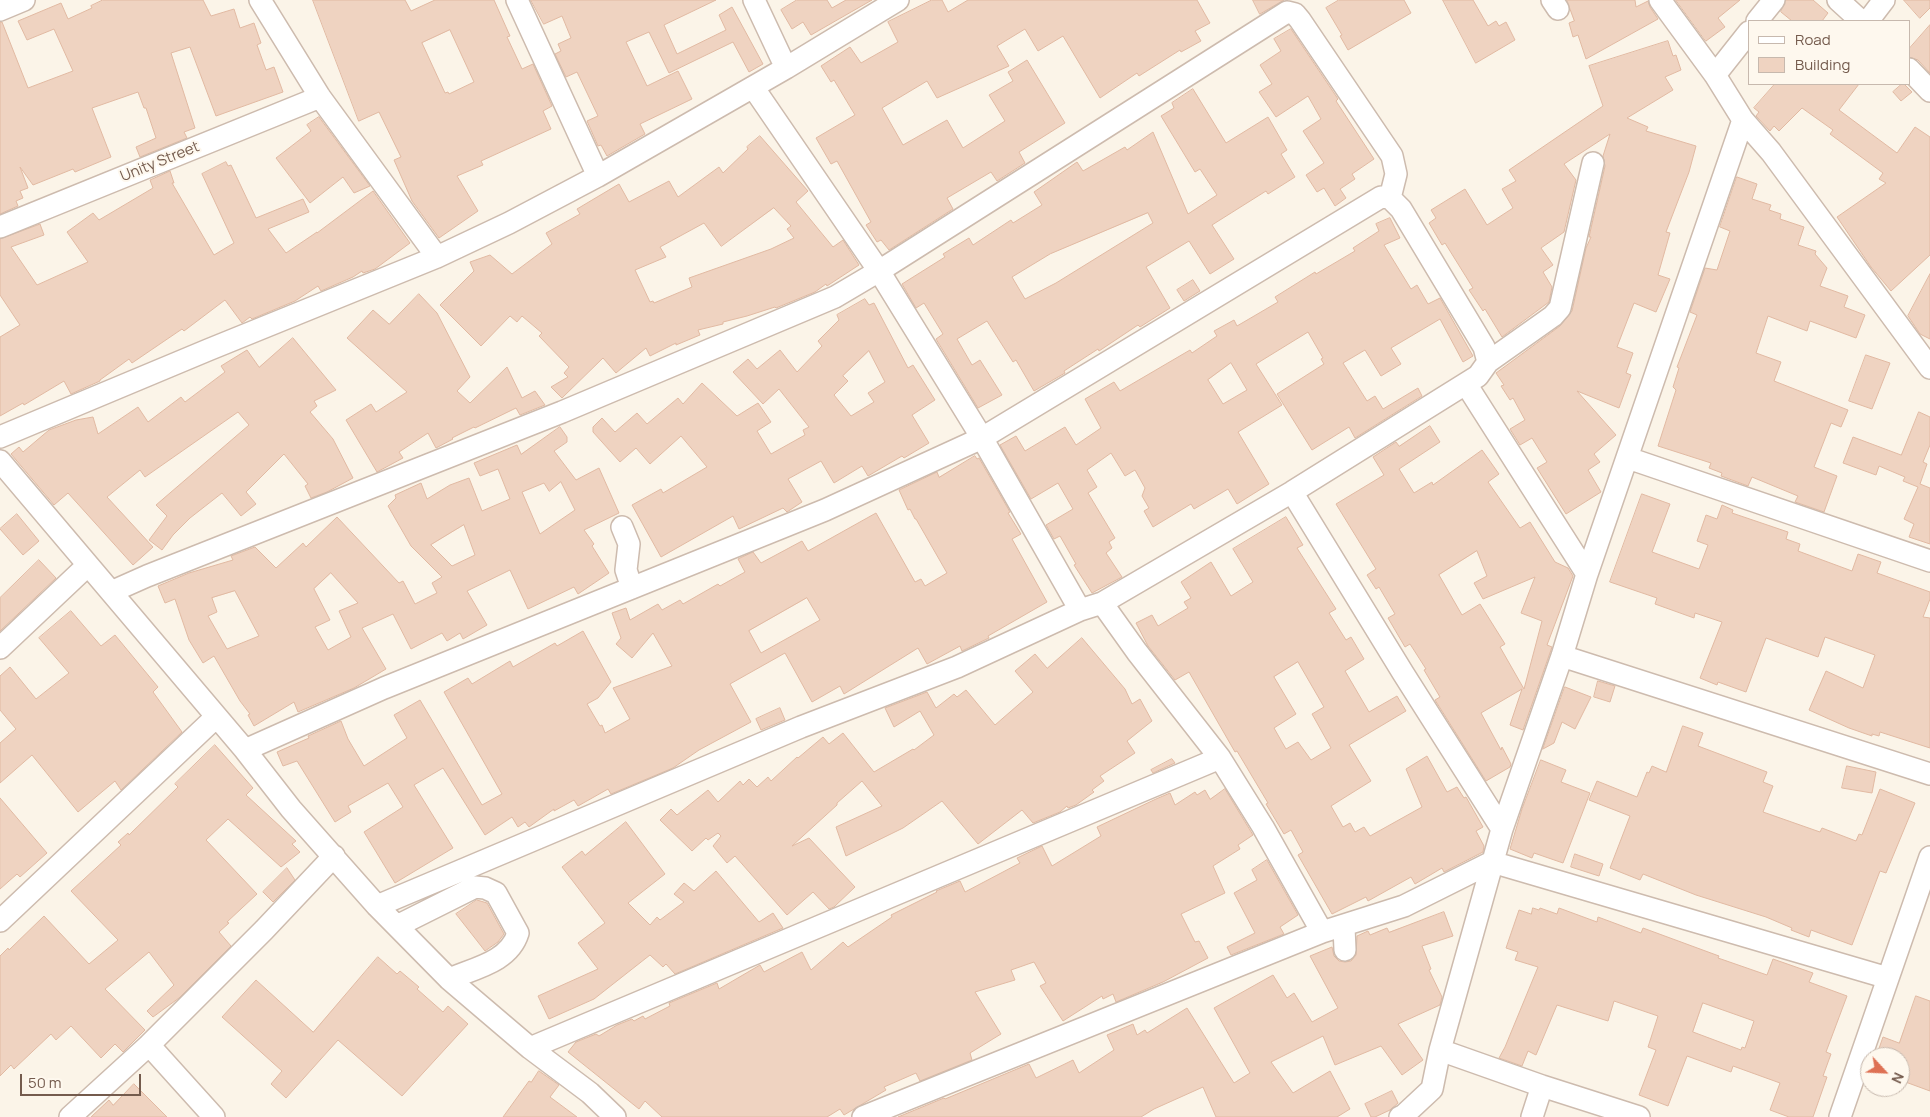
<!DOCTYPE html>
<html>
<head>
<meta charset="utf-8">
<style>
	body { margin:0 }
	#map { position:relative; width:1930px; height:1117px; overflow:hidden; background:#fbf4e8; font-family:Manrope,sans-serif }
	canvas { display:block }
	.legend { position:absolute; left:1748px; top:20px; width:162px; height:65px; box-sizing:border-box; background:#fef8ee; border:1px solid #c7b9ae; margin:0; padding:6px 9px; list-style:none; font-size:15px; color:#745b4d }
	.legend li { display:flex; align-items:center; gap:10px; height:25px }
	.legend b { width:25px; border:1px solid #c7b9ae }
	.north { position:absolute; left:1860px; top:1047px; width:50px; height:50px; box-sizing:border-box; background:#fef8ee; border:1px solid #c7b9ae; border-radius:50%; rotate:115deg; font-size:14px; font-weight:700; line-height:20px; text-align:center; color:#745b4d }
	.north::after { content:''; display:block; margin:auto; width:18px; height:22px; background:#de7154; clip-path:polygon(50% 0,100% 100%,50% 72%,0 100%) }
	.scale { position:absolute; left:20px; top:1074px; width:121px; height:22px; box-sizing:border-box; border:2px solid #745b4d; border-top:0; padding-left:6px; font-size:15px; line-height:18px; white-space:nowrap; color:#745b4d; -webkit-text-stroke:4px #fef8ee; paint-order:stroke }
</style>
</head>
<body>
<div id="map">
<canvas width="1930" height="1117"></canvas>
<ul class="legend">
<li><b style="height:6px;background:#fff"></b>Road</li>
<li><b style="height:14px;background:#efd3c1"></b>Building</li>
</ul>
<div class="north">N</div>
<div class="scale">50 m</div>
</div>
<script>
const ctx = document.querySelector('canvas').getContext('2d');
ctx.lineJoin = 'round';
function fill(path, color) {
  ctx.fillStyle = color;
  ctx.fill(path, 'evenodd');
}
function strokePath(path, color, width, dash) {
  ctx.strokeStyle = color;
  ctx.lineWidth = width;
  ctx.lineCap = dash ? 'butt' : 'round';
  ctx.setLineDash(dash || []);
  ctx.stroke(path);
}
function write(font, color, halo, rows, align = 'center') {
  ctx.font = font + ' Manrope,sans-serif';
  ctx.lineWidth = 4;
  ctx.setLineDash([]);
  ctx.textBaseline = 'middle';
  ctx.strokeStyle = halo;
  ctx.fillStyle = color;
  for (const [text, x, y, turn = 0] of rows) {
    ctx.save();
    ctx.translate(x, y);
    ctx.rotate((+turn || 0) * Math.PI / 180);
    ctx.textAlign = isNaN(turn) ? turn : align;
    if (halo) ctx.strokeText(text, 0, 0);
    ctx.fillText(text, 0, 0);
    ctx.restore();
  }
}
const building = new Path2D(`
	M103,0h100l8,16 23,-7 6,19 14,-5 7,20 -4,2 9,25 8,-3 9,25 -67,24 -26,-69 -19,6 24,75 -11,4 3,6 -47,19 -4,-10 20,-9 -10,-30h-2l-6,-16 -46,16 19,49 -36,15 -2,-3 -40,16 -13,-18 8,21 -8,3 3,7 -7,3 2,5 -18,8v-192h2l26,66 45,-17 -19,-42 -27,11 -9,-19 43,-18 7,16 24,-11 -1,-2z
	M313,0h92l6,11 24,-11h59l16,36 -3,1 15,32 11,-5 19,42 -9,5 8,18 -70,32 2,4 -26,11 21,35 -39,27 -27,-37 -18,-41 7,-3 -22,-45 -20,9zM450,30l24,52 -25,12 -1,-2 -3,1 -23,-50z
	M531,0h185l-52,25 13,29 49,-24 -7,-15 13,-8 31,57 -14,8 -16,-30 -64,31 -20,-41 -23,10 21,44 31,-15 14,28 -52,25 5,10 -38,22 -6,-11 -3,1 -11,-25 11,-5 -21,-44 -11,5 -11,-23 6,-3 -3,-7 13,-6 -9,-22 -18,8z
	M797,0h30l5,8 14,-8h26l-61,35 -8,-13 -11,7 -11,-19z
	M932,0h10l6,12 20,-12h229l13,23 -15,8 6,10 -20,11 -1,-2 -41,26 -2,-3 -37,25 -37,-62 -25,15 -13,-22 -28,17 12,20 -72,32 -10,-17 -45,27 21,37 44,-25 16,28 42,-27 -16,-26 24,-14 -5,-9 19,-12 38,63 -46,29 6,11 -28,18 -6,-9 -44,26 6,11 -64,41 -8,-10 -4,2 -11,-17 5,-3 -34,-61 -6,3 -15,-26 39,-23 -21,-35 -3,2 -10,-16 29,-19 11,16 37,-21 -10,-20z
	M1253,0h31l-24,14z
	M1339,0h65l7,13 -63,37 -8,-14 2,-1 -16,-27z
	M1443,0h30l15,26 8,-5 3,5 7,-4 9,18 -39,23z
	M1567,0h68l1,7 12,-6 2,6 8,12 -72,40 -8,-24 -5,2 -4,-14 5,-2z
	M1676,0h64l-22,18 7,9 -19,14z
	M1786,0h27l15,13 -6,8h-30l-11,-9z
	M1904,0h26v8l-10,10z
	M1930,25v48l-12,-13 -9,-3v-8z
	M1291,29l47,70 -2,2 38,58 -22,15 3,5 -15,10 6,9 -11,8 -11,-18 -7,4 -11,-17 18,-12 -21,-32 18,-12 -13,-23 -32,21 -17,-25 13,-8 -12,-19 21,-14 -7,-12z
	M1668,41l5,15 3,-1 5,15 -16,7 8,13 -46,28 21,9 -2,4 50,15 -7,26 -23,60 4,1 -12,42 12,4 -14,33 -22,-9 -17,44 16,6 -7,20 5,2 -12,33 -42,-17 39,44 -22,19 6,8 -12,8 13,22 -35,22 -29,-46 10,-6 -15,-24 -12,7 -10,-16 15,-9 -12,-22 -3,2 -9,-14 3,-1 -8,-12 64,-47 12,-15 14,-63 5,-11h-2l16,-71 -2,-10 7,-22 -46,30 12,16 -12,52 -23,16 12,17 -10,7 9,15 -3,15 -47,35 -17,-28 -2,2 -14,-21 4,-2 -28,-45 -3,2 -13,-22 7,-5 -5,-8 34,-21 22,36 26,-17 -11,-19 14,-8 -7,-11 94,-64 -14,-40z
	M1775,84h84l-20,26 58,43 18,-26 15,10v118l-39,36 -20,-24 -34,-50 49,-34 -7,-4 4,-6 -53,-39 3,-4 -31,-22 -23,23 -5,-5 -4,5 -14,-15 3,-4 -5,-4z
	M1902,84h2l8,8 -11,9 -8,-9z
	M1193,89l33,54 42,-26 19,33 -6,4 14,23 -27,17 -2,-3 -54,34 22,34 -24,15 -21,-33 -43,26 24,41 -30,19 -2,-2 -39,26 -1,-2 -34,22 1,2 -31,18 -18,-31 -3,2 -26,-41 -30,18 15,26 8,-5 22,35 -24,13 -42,-69 7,-5 -19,-31 -8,5 -14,-24 43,-27 -2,-3 26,-16 4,7 38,-25 2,3 29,-18 -8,-13 43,-30 6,9 42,-24 2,3 26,-18 35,82 29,-19 -17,-26 -5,3 -34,-56 13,-8 -2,-5zM1148,213l5,10 -97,60 -31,16 -13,-22 38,-23z
	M319,117l51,69 -16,7 -11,-16 -33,26 -34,-45 35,-27 -4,-6z
	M760,136l48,55 -12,11 37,45 10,-7 16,25 -32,21 -1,-2 -11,8 -39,16 -1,-1 -28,9 -24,6v2l-25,6 2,5 -24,10v-2l-26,13 -4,-8 -30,25 -13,-15 -41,40 -11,-11 17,-10 -4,-4 5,-6 -30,-31 3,-3 -20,-17 -5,6 -7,-6 -29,30 -41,-41 34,-34 -4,-9 20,-7 22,19 40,-30 -6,-11 34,-19 -3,-5 42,-25 10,18 40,-21 9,16 41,-30 4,6 25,-24 -1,-2zM774,208l17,18 -4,3 7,9 -23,11 -82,29 3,9 -38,16 -1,-2 -3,1 -15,-32 31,-13 -6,-10 44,-24 17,23z
	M226,162l2,4 3,-1 25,53 47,-19 6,13 -41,17 18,24 31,-21v1l56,-42 37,52 -35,26 -12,4 -1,-2 -9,6 -32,14 -3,-5 -23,15 -43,18 -2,-2 -8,6 -17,-23 -41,31 -2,-2 -50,34 -3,-4 -29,21v1l-29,13 -7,-13 -40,24 -1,-2 -23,13v-79l20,-12 -20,-30v-56l40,-15 4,11 -33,12 26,38 51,-23 -21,-30 26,-19 6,7 54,-32 -3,-8 20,-9 4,12h-2l42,72 20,-12 -32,-69z
	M1737,177l20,7 -5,15 19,6 -2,5 12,4 -1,5 24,8 -6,18 18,6 -1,3 12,14 -7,18 28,10 -4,11 21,8 -9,23 -46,-17 -3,10 -39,-15 -12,37 25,9 -7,19 74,29 -7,17 -10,-4 -17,44 23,9 -13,36 -29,-10 3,-6 -46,-19 -4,9 -27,-10 1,-3 -13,-5 2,-5 -53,-17 18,-56 -3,-3 6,-19 -2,-1 20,-52 -7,-3 15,-44 12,2 13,-39 -10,-4z
	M1390,218l10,20 -16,7 27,44 6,-4 11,19 12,-6 33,58 -10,6 -23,-43 -49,29 10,16 -20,12 -16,-26 -22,13 24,38 8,-5 8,13 35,-21 4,8 -67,42 -6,-11 -37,23 -35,-56 47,-30 -3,-5 2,-1 -15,-26 -52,32 26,41 -44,27 31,52 -32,20 -9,-15 -34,20 -3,-5 -38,23 -9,-16 5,-3 -7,-12 3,-8 -10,-18 -10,6 -14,-23 -24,17 10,17 -9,6 27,45 -6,4 3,6 -6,5 16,24 -30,16 -18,-28 2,-1 -16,-28 -6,3 -8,-14 27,-16 -15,-26 -27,16 -31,-54 16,-9 9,15 40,-24 11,18 25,-17 -16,-29 29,-17 6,9 70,-41 2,3 25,-17 -3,-5 20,-11 3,6 41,-24 -3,-5 40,-25 1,2 39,-23 -2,-3 26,-17 -3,-7zM1231,363l16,27 -24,14 -15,-24z
	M1930,274v65l-10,-5 -12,-18z
	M1193,280l7,11 -16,10 -7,-11z
	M419,294l18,19 33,64 -13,14 13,12 37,-36 15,31 13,-7 10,14 -25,10 -4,-7 -41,20 -1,-1 -22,11 1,1 -17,9 -8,-15 -29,19 4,6 -26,14 -31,-52 25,-16 5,8 31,-20 -60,-54 26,-28 16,14z
	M865,299l4,6 5,-2 34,65 5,-3 22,35 -23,15 17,28 -25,15 -2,-2 -34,20 -6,-10 -28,17 -13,-22 -33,18 14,23 -15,10 -4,-4 -44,21 -6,-13 -72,41 -29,-52 29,-16 2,4 44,-26 -26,-31 -31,28 -14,-16 -16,14 -27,-30v-5l9,-9 13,14 22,-19 10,11 31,-26 5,6 19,-21 35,33 21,-13 13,19 -14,9 14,23 34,-19 -2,-5 6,-3 -30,-38 -16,15 -30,-32 15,-13 9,10 23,-19 17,22 25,-26 -4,-5 21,-21 -2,-5zM869,351l16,31 -17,11 6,9 -23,14 -17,-21 14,-14 -5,-5z
	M293,338l43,52 -22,11 3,5 -7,6 23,27 20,39 -26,14 -16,6 -6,-12 3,-2 -24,-30 -38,38 10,12 -15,12 -19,-23 -32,25 -17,17 -11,15 -13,-10 18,-24 -11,-11 93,-80 -11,-13 -93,65 -5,-7 -33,27 46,50 -20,18 -65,-72 -14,12 -43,-51 8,-7 4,5 26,-22 27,-10 17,-3 5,17 40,-27 10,15 33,-25 4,5 40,-30 -4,-6 26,-16 12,17z
	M1866,355l24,8 -18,46 -23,-8z
	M1919,412l11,5v28l-7,17 4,2 -7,20 10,4v56l-21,-7 5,-13 -10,-5 14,-32 -15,-6 2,-4 -26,-11 -3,9 -33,-12 10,-26 48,18z
	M1430,426l10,16 -41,27 15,24 18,-11 1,3 49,-35 17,24 -11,8 32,46 10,-6 25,40 13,6 5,8 -26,69 5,2 -29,83 -13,-5 12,-36 -41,24 20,37 1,-3 9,17 -1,3 -24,14 -51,-81 5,-3 -16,-27 2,-1 -16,-25 -5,3 -17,-29 7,-4 -16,-27 -3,2 -9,-14 9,-6 -40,-65 48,-29 -11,-18 23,-15 3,4zM1477,551l10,25 -13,7 9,16 52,-22 -14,36 21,8 -18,68 -24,-42 5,-3 -25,-40 -18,11 -23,-40z
	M560,427l7,10v5l-13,9 22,29 23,-12 20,45 -35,17 10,14 -2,2 17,27 -31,21 -4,-7 -46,22 -18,-39 -43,21 20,34 -24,14 -3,-6 -13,8 -5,-8 -31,16 -18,-35 -31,14 24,41 -32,19 -56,24 -4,-10 -40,24 -6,-11 2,-1 -10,-13 -26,-45 -11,7 -14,-23 -14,-41 -10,4 -7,-17 31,-13 44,-13 -2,-4 24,-9 21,21 27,-25 3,4 31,-30 62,66 4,-2 12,23 22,-11 -5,-10 10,-6 -31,-31 -23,-40 8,-8 -1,-3 26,-12 6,16 23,-14 19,-7 13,33 28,-12 -12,-30 -18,7 -6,-13 43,-18 4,9zM561,482l14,28 -35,24 -18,-42 22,-9 5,8zM464,525l11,30 -23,11 -21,-21zM331,573l27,30 -19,8 12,26 -23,13 -13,-23 15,-7 -16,-31zM235,591l24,45 -32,13 -19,-33 9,-4 -5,-14z
	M975,456l2,3 2,-1 31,54 -2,1 13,21 -9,5 35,63 -59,34 1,2 -27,13 -2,-5 -33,18 -9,-16 -74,46 -4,-8 -28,16 -27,-49 -55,31 21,38 -52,28 -26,18 -62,26 -3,-5 -30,17 -4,-6 -20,11v-2l-25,18 -4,-5 -7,5 -6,-10 -27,18 -42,-67 -29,17 39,63 -58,35 -31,-51 39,-25 -15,-24 -40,23 3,6 -16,10 -38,-61 -14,5 -6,-14 32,-14 -1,-2 33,-15 7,18 16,27 43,-28 -13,-23 26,-15 62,105 20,-11 -58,-102 24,-14 4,6 38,-23 3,6 42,-24 2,3 26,-15 28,51 -13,16 -11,6 13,22 2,-1 3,8 25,-14 -17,-31 59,-22 -19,-33 -21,25 -16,-14 5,-6 -9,-25 14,-5 4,12 28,-16 4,6 18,-10 3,4 35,-20 2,2 25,-14 -7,-13 4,-2 11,-5 8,11 41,-22 6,10 68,-38 39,69 6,-3 4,7 22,-13 -31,-54h-1l-5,-10 -2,1 -9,-20 38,-18 2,5zM807,598l13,22 -59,33 -12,-22z
	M1642,494l28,10 -18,48 47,17 9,-24 -11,-4 9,-26 11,4 5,-14 11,5 -1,3 56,19 -2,7 14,5 -2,7 54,20 6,-17 23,8 -4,11 53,19v7l-7,18 7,1v130l-50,-16 -1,4 -7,-2v2l-23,-8 -40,-18 17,-39 37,17 12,-33 -50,-18 -7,20 -52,-19 -20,54 -28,-10 -1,3 -17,-7 22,-56 -27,-9 -1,5 -39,-14 2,-6 -47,-16z
	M17,514l22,27 -16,14 -23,-26z
	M1286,517l17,28 -6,3 39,61 -7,4 17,27 5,-3 13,22 -19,12 24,41 28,-16 9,15 -57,34 22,36 -40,25 12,21 7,-4 5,9 9,-5 6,9 52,-29 -16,-38 21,-13 20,36 10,-5 7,11 2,-1 17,30 -7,4 8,15 -1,6 -39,20 -2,-4 -27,16 -4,-7 -43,24 -2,-4 -34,17 -34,-59 5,-3 -12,-22 -7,4 -18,-30 2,-1 -31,-52 -2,1 -46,-80 -14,8 -27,-34 -12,-23 16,-8 6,11 30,-18 -4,-6 7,-4 -10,-16 30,-20 20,34 22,-14 -20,-33zM1298,662l26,45 -12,7 19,34 -20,12 -13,-18 -12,7 -12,-21 22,-14 -22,-37z
	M39,560l17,18 -56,53v-33z
	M71,611l30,35 14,-11 43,52 -5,5 29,40 -61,58 -6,-9 -37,31 -46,-57 -32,28v-40l16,-14 -16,-19v-34l10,-9 26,32 33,-26 -30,-35z
	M1082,638l43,51 7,15 8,-5 12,22 -25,20 8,12 -35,23 4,5 -12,9 2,2 -18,13 -8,3 -1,-2 -7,6 -27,11 -11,-13 -44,34 -36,-43 -39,27 -57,28 -10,-29 46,-21 -20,-25 -25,22v2l-45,41 17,-8 46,49 -21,20 -5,2 -16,-17 -26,23 -52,-59 -8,7 -14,-17 8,-10 -3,-3 -10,7 -2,-2 -14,13 -32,-31 11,-11 6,6 31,-25 10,12 22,-21 3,4 6,-6 8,8 11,-10 3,4 26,-24 1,1 25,-21 6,7 14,-11 31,39 39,-23 1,1 20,-15 -14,-24 -26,16 -9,-19 42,-16 9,16 18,-14 3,3 9,-7 29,35 38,-33 -18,-21 20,-17 12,14z
	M1598,681l17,5 -5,16 -16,-5z
	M1565,687l26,10 -16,32 -13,-7 -8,21 -11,6z
	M780,708l5,12 -24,10 -5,-11z
	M1683,726l20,7 -5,13 69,26 -4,10 10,4 -10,26 57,20 2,-4 34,13 3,-7 3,1 18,-46 35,14 -29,70 -6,-2 -28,74 -41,-15 -2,7 -18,-7 1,-2 -26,-11 -70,-22 -53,-21 -3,6 -30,-12 20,-52 -41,-16 8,-19 40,16 10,-25 2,1 3,-7 14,6z
	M215,745l38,43 -7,7 50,46 -4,3 8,8 -19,15 -53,-48 -22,21 51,54 -30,28 2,1 -10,9 12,14 -52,52 -26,19 -6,-6 27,-26 -25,-33 -44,37 40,41 -22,22 -8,-8 -14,14 -30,-32 -15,14 -5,-6 -37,35 -3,-4 -11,11v-120l8,-8 1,2 35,-34 45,48 29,-24 -47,-49 50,-46 -3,-3 10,-9 1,2 49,-48 -3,-3z
	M1172,759l3,4 -22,10 -2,-3z
	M1541,760l25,10 -5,12 29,11 -27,70 -29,-10 -2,5 -22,-9 12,-40z
	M1847,766l29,6 -4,21 -30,-5z
	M1225,789l28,46 -15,10 2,4 -27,17 12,27 -44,21 14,28 4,-1 9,17 -45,24 -47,20 -3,-8 -10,5 -1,-3 -39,25 -23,-35 6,-3 -12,-21 -23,8 4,10 -40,12 26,42 -31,19 2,7 -52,21 -4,-8 -32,14 2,3 -42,25 -4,-6 -13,8h-165l-17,-16 -6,8 -71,-57 8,-10 20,-8 3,2 18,-11 15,-6 2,2 9,-5 2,3 25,-13 -1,-3 48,-20 2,6 41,-24 4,7 38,-20 9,18 32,-28 5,5 44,-30 -1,-2 46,-23 -1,-1 24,-10 5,11 55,-29 -3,-5 25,-12 10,20 49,-30 -4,-9 59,-28 14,-6 5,12 20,-13 2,3 8,-5 5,9z
	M0,798l47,55 -27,24 -3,-3 -17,15z
	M626,822l39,52 -37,29 22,22 7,-8 3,3 24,-18 -10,-8 10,-11 10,8 22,-20 43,51 14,-9 10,15 -108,46 -9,-10 -3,3 -13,-12 -56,44 -45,20 -11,-23 60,-27 -20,-26 27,-20 -43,-56 20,-16 3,4z
	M1575,854l28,10 -4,12 -28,-9z
	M1267,860l31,55 -18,12 4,7 -53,21 -4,-8 28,-14 -21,-40 23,-13 -5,-10z
	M287,868l8,12 -22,22 -10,-10z
	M477,900l10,3 17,31 -6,8 -13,9 -29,-37z
	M1533,908l6,2 1,-2 17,6 2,-6 38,14 1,-5 43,16 2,-5 76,28 -1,2 49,17 6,-16 40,14 -4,9 38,14 -21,56 5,2 -8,22 4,1 -14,40h-24l-19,-7 10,-27 -47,-17 -2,6 -44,-16 -19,50 -29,-11 17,-45 -8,-3 10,-31 -44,-15 -6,20 -51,-16 -21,50 -8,-4 -6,15 -23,-8 6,-11 33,-80 -23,-7 3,-8 -12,-4 13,-38 12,4zM1703,1003l51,18 -9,27 -3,-1 -1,3 -48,-18z
	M1444,912l9,24 -31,10 9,23 -2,1 13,27 -2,8 -42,19 25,36 -21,15 -21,-29 -46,19 -12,-29 -52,26 22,31 37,-22 20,38 -13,8h-121l-13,-30 -49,22 -13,8h-243l46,-19 1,1 84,-35 7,14 37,-18 6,13 35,-23 -7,-15 26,-11 4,11 8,-5 2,3 40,-25 47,75 16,-10 -36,-65 59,-33 14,23 7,-5 18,29 26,-14 -28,-52 22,-9 2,9 5,5 6,1 6,-1 5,-6 1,-19 11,-5 2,4 17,-7 2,4z
	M378,957l19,17 3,-3 19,16 -2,2 26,23 5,-6 20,18 -66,72 -64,-56 -52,58 -15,-14 11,-13 -60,-54 34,-37 57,52z
	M1916,996l14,5v90l-30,-11v-23h-24l7,-20 16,6z
	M539,1071l20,14 -9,12 27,20h-74l26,-36 2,1z
	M134,1084l33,33h-76l18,-17 4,5z
	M1392,1091l6,12 -8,7 -15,7h-4l-6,-13z`);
fill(building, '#efd3c1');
strokePath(building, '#e1b9a2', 1);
const minor = new Path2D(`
	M260,0l60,97 117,160
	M517,0l81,176
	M754,0l32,68
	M1552,0l6,9
	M1660,0l55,75 28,45 28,32 159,216
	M1838,0l23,21
	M0,10l24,-10
	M1757,21l17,-21
	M1868,21l16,-21
	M1909,69l21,22
	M1715,75l34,-43
	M753,87l126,184 103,167 98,172
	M0,227l320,-130
	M1488,362l65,-46 7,-8 33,-145
	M1466,384l121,190
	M0,437l208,-87 229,-93 72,-34 89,-47 188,-108 112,-68
	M1628,458l302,103
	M0,461l245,289 46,59 86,97 72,73 81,69 60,45 25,24
	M1292,492l111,181 99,156
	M622,527l7,17 -3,26 6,18
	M111,592l36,-16 415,-164 273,-115 44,-26 408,-259 8,2 5,6 92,136 4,18 -6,24
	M1102,603l35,49 83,106 43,69 59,105
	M0,648l88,-83
	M1562,656l368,118
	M245,750l139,-62 441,-178 157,-72 399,-241 9,1 11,11 83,138 4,15 -10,14 -186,116 -190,111 -22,7 -123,57 -156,60 -424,179
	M0,921l216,-204
	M397,926l78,-39 10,1 11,5 22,40c-9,29 -43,35 -69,46
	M1344,927l1,23
	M149,1045l65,72
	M530,1048l690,-290
	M1440,1050l102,36 97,31
	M70,1117l79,-72 115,-115 70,-74
	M863,1117l459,-185 82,-26 88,-44 396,116
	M1400,1117l3,-1 29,-27 8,-39 62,-221 60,-173 25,-82 156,-454
	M1532,1117l10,-31
	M1840,1117l90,-260`);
strokePath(minor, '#cdbbae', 24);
strokePath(minor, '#fff', 21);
write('15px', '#745b4d', '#fef8ee', [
	["Unity Street",160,162,-22]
]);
</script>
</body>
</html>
